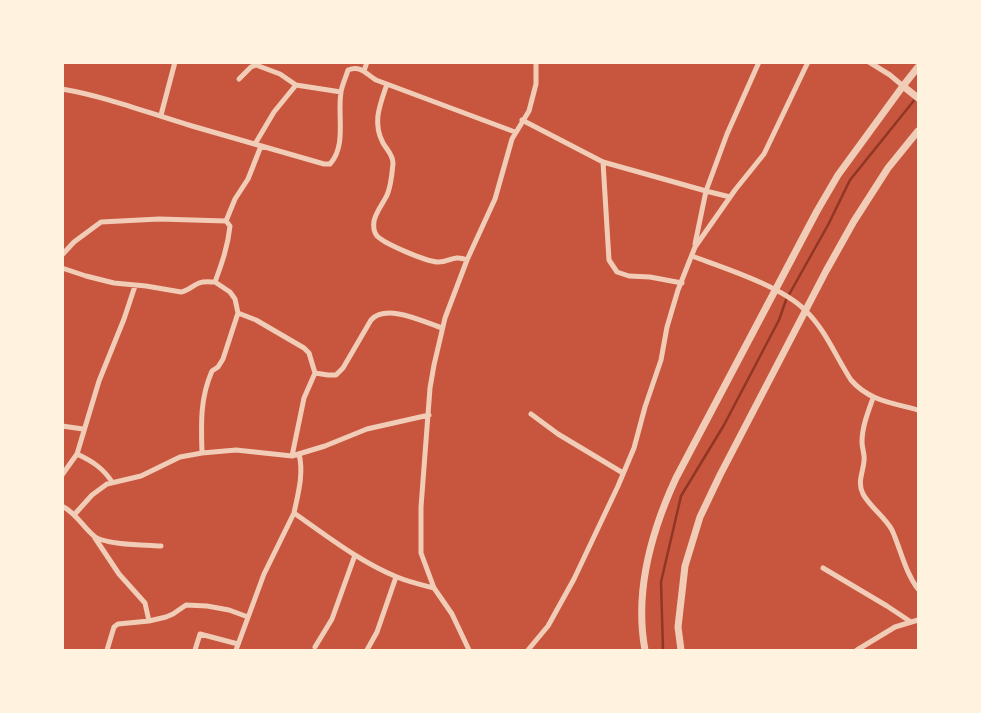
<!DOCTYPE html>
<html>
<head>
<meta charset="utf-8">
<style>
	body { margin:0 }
	#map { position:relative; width:981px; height:713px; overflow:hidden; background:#c8553d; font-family:"Asap Condensed",sans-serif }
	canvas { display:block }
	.frame { position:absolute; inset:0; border:64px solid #fff3e0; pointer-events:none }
</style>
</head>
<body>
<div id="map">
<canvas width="981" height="713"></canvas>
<div class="frame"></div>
</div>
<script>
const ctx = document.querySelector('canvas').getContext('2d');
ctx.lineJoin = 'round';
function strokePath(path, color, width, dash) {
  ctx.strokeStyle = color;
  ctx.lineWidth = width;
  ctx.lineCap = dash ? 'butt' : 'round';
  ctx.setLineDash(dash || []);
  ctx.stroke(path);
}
strokePath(new Path2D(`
	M663,650l-2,-68 20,-86 43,-71 55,-105 7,-20 42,-75 22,-45 66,-82`), '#8f3625', 2.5);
strokePath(new Path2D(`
	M869,62l21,13 13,11
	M364,71l3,-9
	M239,79l12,-12 5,-2 24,9 16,11 45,7
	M387,84c-7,21 -15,38 -4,59 4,7 10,12 10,20 -1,11 -2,25 -7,34 -4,8 -10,15 -12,24 -1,6 0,11 3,15 8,8 48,25 60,26 12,1 16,-8 30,-2
	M62,89c46,8 86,24 130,37 44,13 88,25 132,38h6c17,-19 7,-49 11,-72 1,-7 5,-15 7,-22 13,-5 18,4 28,10l139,52
	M161,115l14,-53
	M522,120l81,42 103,29 -11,53
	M255,144l19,-32 22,-27
	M603,162l6,98 8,12 12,4 21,1 32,6
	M730,197l-24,-6 21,-57 32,-72
	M62,255l12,-13 27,-20 58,-3 67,2 9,-22 13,-20 13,-33
	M692,256c32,12 89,30 113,54 20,19 31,47 46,70 18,21 42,23 67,30
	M62,268l24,8 28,7 32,3 35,6c7,-1 11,-6 18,-9 5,-2 11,-1 16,-1
	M238,313l18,7 48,28 5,5 6,20 -11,25 -12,58
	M315,373l13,2h8l7,-7 28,-48c15,-17 53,2 71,8
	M873,398c-5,14 -11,29 -11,44 0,7 3,12 2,19 -1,12 -7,21 -1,33 7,13 22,23 29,36 9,20 13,42 26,59
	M531,414l27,20 65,39
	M62,426l21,3
	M202,453c-1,-29 -2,-55 10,-82l6,-4 5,-8 15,-46 -3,-14 -5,-7 -15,-10c7,-19 13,-36 15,-56l-4,-5
	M77,454c15,7 26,14 35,28
	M299,454c5,19 -1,40 -5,59 33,23 66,49 103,64 12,5 25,8 37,11
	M62,475l15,-21 22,-73 25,-62 11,-33
	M62,506c14,7 21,21 32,30 10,9 52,9 67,10
	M74,515l18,-20 15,-11 34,-8 39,-19 22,-4 34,-3 56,6 33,-10 42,-17 62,-14
	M95,538l24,36 26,29 4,18
	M823,568l64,38 24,16
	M315,647l17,-28 23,-64
	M107,650l7,-23 4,-3 31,-3 17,-4 7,-3 13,-9 21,1 22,4 19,7
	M195,650l5,-16 38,10
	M236,650l28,-76 30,-61
	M367,650l10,-18 19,-55
	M469,650l-17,-36 -18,-26 -13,-35v-46l9,-119 4,-23 11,-47 22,-58 28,-61 17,-60 17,-28 7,-27v-22
	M528,650l20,-24 26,-47 44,-93 16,-38 11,-41 16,-47 6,-33 11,-37 17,-43 40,-57 29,-36 44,-92
	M857,650l38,-23 23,-7`), '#f1ccb7', 5);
strokePath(new Path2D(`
	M918,67l-15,19 15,12
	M645,650c-11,-59 6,-118 31,-172l141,-267 21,-36 65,-89
	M681,650l-3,-23 7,-61 15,-49 20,-42 106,-204 28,-50 34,-53 30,-37`), '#f1ccb7', 7);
</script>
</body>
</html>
